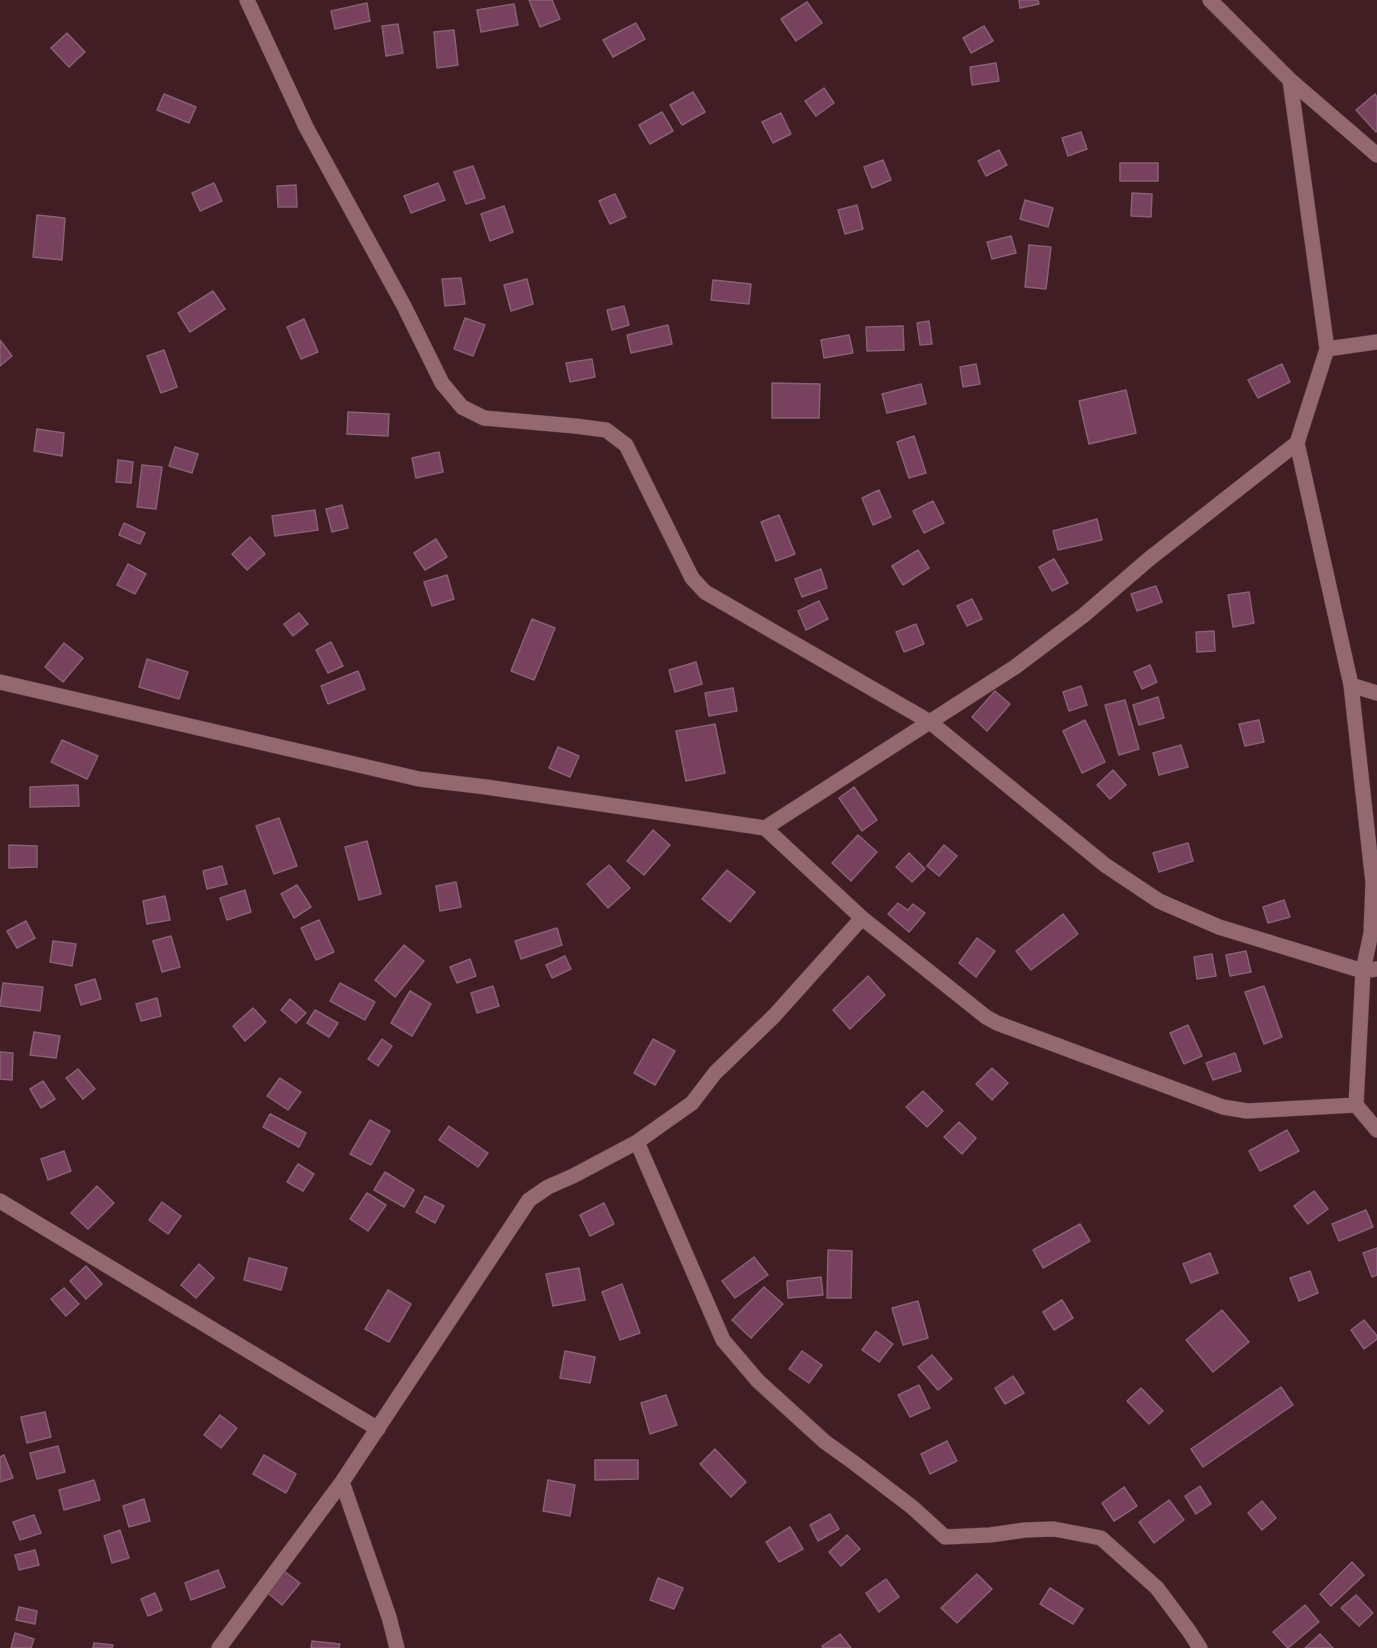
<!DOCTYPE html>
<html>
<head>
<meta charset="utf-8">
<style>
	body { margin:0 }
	canvas { display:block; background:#411d24 }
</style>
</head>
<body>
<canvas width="1377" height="1648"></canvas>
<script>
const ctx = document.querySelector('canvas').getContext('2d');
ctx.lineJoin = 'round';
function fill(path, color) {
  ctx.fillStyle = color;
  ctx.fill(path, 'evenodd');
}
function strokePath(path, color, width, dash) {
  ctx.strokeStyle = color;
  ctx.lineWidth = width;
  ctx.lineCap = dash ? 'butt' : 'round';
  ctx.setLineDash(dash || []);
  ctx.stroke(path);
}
const building = new Path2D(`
	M529,0h23l8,19 -20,8z
	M1019,0h19l1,4 -19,4z
	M807,2l15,21 -26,18 -15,-22z
	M367,3l3,18 -35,8 -4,-18z
	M514,4l4,21 -37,7 -4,-22z
	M636,23l9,16 -32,18 -10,-17z
	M398,24l5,29 -17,3 -4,-30z
	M984,26l9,15 -22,12 -8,-15z
	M454,30l4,35 -21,3 -3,-36z
	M67,33l18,19 -16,15 -18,-19z
	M996,63l3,18 -27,4 -2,-18z
	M824,88l10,15 -18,13 -11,-15z
	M693,92l12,20 -23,13 -12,-20z
	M164,94l32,13 -7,16 -32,-13z
	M1375,94l2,3v34l-1,1 -20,-22z
	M662,112l11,19 -23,13 -11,-19z
	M781,113l10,21 -18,9 -11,-21z
	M1081,132l6,17 -19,7 -6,-18z
	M999,150l8,15 -21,11 -8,-15z
	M883,160l8,20 -19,8 -8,-21z
	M1120,163h38v18h-38z
	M473,166l12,32 -19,6 -12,-32z
	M214,183l8,18 -22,10 -8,-18z
	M438,183l7,17 -34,13 -7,-17z
	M296,185l1,22h-19l-1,-21z
	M1132,193l20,1 -1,23 -20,-1z
	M615,194l11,23 -16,7 -11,-23z
	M1025,200l28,8 -5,19 -28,-8z
	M857,205l6,24 -18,5 -7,-24z
	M504,206l9,26 -23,9 -9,-27z
	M37,215l28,3 -3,42 -29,-3z
	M1011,236l5,17 -24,6 -5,-17z
	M1029,245l22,2 -5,42 -21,-2z
	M461,278l4,26 -20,2 -3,-27z
	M527,279l6,25 -22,7 -7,-26z
	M713,280l38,4 -2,20 -38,-4z
	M213,291l12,18 -35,23 -12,-19z
	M624,306l5,19 -17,5 -5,-20z
	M465,318l20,7 -12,31 -19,-7z
	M304,319l14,33 -17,7 -14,-32z
	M929,321l3,23 -12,1 -3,-22z
	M668,325l4,19 -41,9 -4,-18z
	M903,326l1,24 -37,1 -1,-24z
	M849,335l4,18 -29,5 -3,-18z
	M0,340l12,16 -12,10z
	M164,350l13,37 -16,6 -14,-37z
	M592,359l3,18 -25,5 -4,-19z
	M976,364l4,20 -17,3 -3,-20z
	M1282,364l8,18 -32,16 -10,-18z
	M772,383l48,1 -1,34h-47z
	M921,384l5,20 -39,9 -5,-19z
	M1126,390l10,43 -47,11 -10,-43z
	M348,412l41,2 -1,22 -41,-2z
	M37,429l27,4 -2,23 -28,-5z
	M914,436l12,37 -17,5 -12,-36z
	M175,447l23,7 -6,19 -23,-7z
	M439,452l4,20 -27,6 -4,-20z
	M118,460l15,2 -2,21 -15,-1z
	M142,465l20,2 -6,42 -19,-2z
	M879,490l12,27 -18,8 -11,-27z
	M933,501l11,22 -20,10 -11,-22z
	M342,505l6,23 -16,4 -6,-23z
	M315,510l3,20 -43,6 -3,-20z
	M779,515l16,39 -19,7 -15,-39z
	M1097,519l5,21 -44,10 -5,-19z
	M124,523l21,10 -5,11 -21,-9z
	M250,537l15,17 -18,16 -15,-16z
	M436,539l11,18 -22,13 -11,-17z
	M918,550l11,18 -26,17 -11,-19z
	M1054,559l14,24 -16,8 -13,-24z
	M128,564l18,10 -11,20 -18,-9z
	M821,569l6,19 -25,9 -7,-18z
	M447,575l7,24 -22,7 -8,-24z
	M1156,586l6,16 -25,9 -6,-17z
	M1249,592l5,31 -21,4 -5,-32z
	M972,599l10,20 -15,7 -10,-20z
	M819,601l9,18 -22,11 -8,-19z
	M299,613l9,11 -15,12 -9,-12z
	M532,619l23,9 -21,52 -23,-9z
	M916,624l8,20 -20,8 -8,-20z
	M1214,631l1,20 -18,1 -1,-20z
	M331,642l12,24 -15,7 -12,-23z
	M64,643l19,15 -20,24 -18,-15z
	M147,659l41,13 -9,27 -40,-12z
	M696,662l6,22 -27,8 -6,-22z
	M1150,665l7,17 -15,7 -8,-17z
	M358,671l7,18 -37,15 -7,-18z
	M1081,686l6,19 -18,6 -6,-19z
	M733,688l4,23 -28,5 -4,-23z
	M995,691l15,13 -23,27 -15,-14z
	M1158,697l6,21 -25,7 -6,-20z
	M1125,700l14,49 -20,6 -14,-50z
	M1085,720l20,42 -23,11 -19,-42z
	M1259,720l5,22 -19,4 -6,-22z
	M715,724l10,49 -39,8 -10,-50z
	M62,740l36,16 -11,23 -36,-17z
	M1181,745l7,22 -29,8 -6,-22z
	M558,747l21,9 -9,21 -21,-9z
	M1113,770l13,15 -16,14 -13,-14z
	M78,785l1,21 -49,1v-20z
	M854,787l23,33 -15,11 -23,-33z
	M279,818l18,48 -23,8 -18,-48z
	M653,830l17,15 -26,30 -17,-14z
	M858,835l19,17 -26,29 -19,-18z
	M367,841l14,53 -22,6 -14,-53z
	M1188,843l5,18 -34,11 -6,-19z
	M9,845l28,1v21l-28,1z
	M944,845l13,11 -18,20 -12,-10z
	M909,853l16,16 -13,13 -16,-15z
	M609,865l21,23 -22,20 -21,-24z
	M222,866l5,18 -20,5 -4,-18z
	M727,870l28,22 -25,30 -28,-23z
	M456,882l5,25 -21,4 -4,-25z
	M297,885l14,22 -17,11 -13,-24z
	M245,890l6,22 -24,8 -7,-22z
	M165,896l5,24 -23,4 -4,-23z
	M1284,900l6,17 -22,6 -5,-16z
	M898,903l10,7 5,-6 12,9 -16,19 -21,-18z
	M1063,914l15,20 -47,36 -15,-19z
	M319,920l15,32 -18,8 -15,-32z
	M26,921l9,17 -18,10 -10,-17z
	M557,928l5,17 -41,14 -6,-18z
	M171,936l9,31 -18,5 -9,-31z
	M977,938l18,13 -19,26 -17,-14z
	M53,941l23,3 -4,22 -22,-4z
	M404,945l20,16 -29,36 -20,-17z
	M1246,951l5,21 -21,4 -4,-21z
	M1212,954l4,22 -19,3 -3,-22z
	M565,956l6,13 -19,9 -6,-13z
	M470,959l6,17 -19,7 -7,-16z
	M868,976l17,19 -35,34 -17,-19z
	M95,979l6,20 -20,6 -6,-20z
	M3,983l40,4 -3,24 -40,-5z
	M340,983l35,19 -10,18 -35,-19z
	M493,986l6,20 -22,7 -6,-20z
	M1264,986l18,51 -18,7 -19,-52z
	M410,991l21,13 -19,32 -21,-13z
	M157,998l4,18 -20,5 -5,-17z
	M290,999l16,14 -10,10 -15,-13z
	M253,1008l13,14 -21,19 -12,-15z
	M315,1010l23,13 -9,14 -22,-14z
	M1188,1025l14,31 -18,8 -14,-31z
	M34,1032l26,4 -4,22 -26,-3z
	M382,1039l10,7 -14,20 -10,-7z
	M653,1039l22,12 -20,34 -21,-12z
	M0,1052l13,1 -1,27 -12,-1z
	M1235,1053l6,18 -28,9 -7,-17z
	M992,1068l16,15 -16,17 -16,-16z
	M78,1069l17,20 -12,10 -17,-21z
	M280,1078l21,14 -13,18 -21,-14z
	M43,1081l12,18 -14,9 -11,-19z
	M923,1091l20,20 -16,16 -21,-20z
	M270,1114l36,19 -7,14 -36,-20z
	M370,1120l20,11 -19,34 -21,-11z
	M959,1122l17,16 -14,16 -18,-17z
	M449,1126l39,27 -10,14 -39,-27z
	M1287,1130l12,21 -39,20 -11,-20z
	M64,1151l7,20 -23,9 -7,-21z
	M298,1164l16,10 -11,17 -16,-9z
	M385,1172l29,18 -10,17 -30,-17z
	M97,1186l17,17 -26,26 -17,-16z
	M1314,1191l14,18 -20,15 -14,-18z
	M367,1193l19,12 -18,26 -18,-12z
	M425,1196l19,10 -9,17 -19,-11z
	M162,1202l19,14 -13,18 -19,-14z
	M604,1203l10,21 -24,12 -10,-21z
	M1366,1210l7,17 -34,14 -7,-17z
	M1080,1224l10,17 -47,27 -10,-18z
	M1377,1248v27l-5,2 -9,-24z
	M828,1250l24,1 -1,47h-24z
	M1210,1253l8,20 -27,10 -8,-19z
	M754,1257l14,18 -33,23 -13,-17z
	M249,1258l38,10 -6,22 -37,-10z
	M199,1264l15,14 -18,20 -15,-13z
	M86,1266l16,18 -16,15 -16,-18z
	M579,1268l6,32 -32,6 -7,-32z
	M1310,1271l8,22 -19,8 -9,-23z
	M821,1277l2,18 -35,3 -1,-17z
	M622,1284l18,49 -20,7 -18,-48z
	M764,1287l19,17 -32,34 -19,-18z
	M64,1288l15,16 -13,12 -15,-17z
	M388,1290l23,14 -22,38 -24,-13z
	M1062,1300l11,18 -19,12 -11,-18z
	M918,1301l10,37 -25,7 -11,-37z
	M1222,1310l27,32 -36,30 -27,-32z
	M1364,1320l13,16v3l-13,10 -13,-19z
	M876,1331l17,13 -14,18 -17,-12z
	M565,1351l30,6 -5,26 -30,-5z
	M802,1351l20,14 -13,18 -20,-14z
	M932,1355l20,24 -14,11 -20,-23z
	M1013,1376l11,17 -19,11 -10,-16z
	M919,1385l11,23 -20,9 -12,-22z
	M1281,1387l12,18 -90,62 -12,-18z
	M1141,1388l22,23 -14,13 -22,-23z
	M666,1395l11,30 -27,9 -9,-31z
	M45,1412l6,25 -24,6 -6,-26z
	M220,1415l17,13 -16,20 -17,-13z
	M947,1441l10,20 -27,13 -9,-20z
	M58,1446l7,26 -28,7 -7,-26z
	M715,1449l31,33 -15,15 -31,-33z
	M4,1455l9,23 -13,4v-25z
	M264,1455l32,19 -10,19 -33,-19z
	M595,1460h43v19l-43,1z
	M94,1480l6,20 -36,10 -5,-20z
	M548,1480l27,5 -5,31 -27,-5z
	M1200,1486l11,18 -15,10 -11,-18z
	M1124,1487l13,19 -23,15 -12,-18z
	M144,1499l6,22 -21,6 -6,-21z
	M1169,1500l15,20 -30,23 -15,-21z
	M1262,1501l14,17 -14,12 -14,-17z
	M830,1514l9,15 -21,12 -8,-16z
	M34,1515l7,18 -21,7 -7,-18z
	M790,1527l13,22 -24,13 -13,-20z
	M120,1530l9,28 -17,5 -8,-27z
	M847,1535l13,14 -19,17 -12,-14z
	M35,1550l4,15 -20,5 -4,-15z
	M1352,1562l12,13 -33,31 -11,-12z
	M218,1570l7,17 -34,13 -6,-17z
	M284,1571l16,12 -18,22 -14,-12z
	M977,1574l15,15 -35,34 -16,-15z
	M658,1578l25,10 -9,21 -24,-9z
	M886,1579l13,18 -20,15 -13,-19z
	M1050,1588l33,21 -10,15 -33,-20z
	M155,1593l7,17 -14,6 -7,-17z
	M1356,1595l17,18 -14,13 -18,-18z
	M1305,1605l14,17 -31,26 -15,-16z
	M19,1607l18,4 -2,13 -19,-4z
	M15,1633l19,6 -3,9h-20z
	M840,1634l11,14h-28l-1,-2z
	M1320,1634l13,14h-28z
	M312,1641l28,3 -1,4h-28z
	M94,1643l19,2 -1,3h-19z`);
fill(building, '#78415e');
strokePath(building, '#866073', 1.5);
const street = new Path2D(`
	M247,0l59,127 98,179 38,77 20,24 22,11 91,8 31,4 20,15 66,133 13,14 225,130 175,143 54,36 60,26 144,44 14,-2
	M1210,0l80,80 87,75
	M1290,80l37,269 -30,94 54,242 22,198 -2,50 -8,38 -7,134 21,25
	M1327,349l50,-7
	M0,682l419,97 67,8 279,41 250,-161 69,-52 65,-56 148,-116
	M1351,685l26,8
	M765,828l97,90 124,99 11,6 226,84 24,4 109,-6
	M637,1142l86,198 35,41 67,61 28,20 59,45 33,30 45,-2 35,-5 29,-1 47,9 56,50 32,43 11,17
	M0,1201l378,228
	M342,1482l47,135 8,31
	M219,1648l123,-166 187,-282 19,-13 25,-11 64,-34 55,-39 23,-30 59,-57 88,-98`);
strokePath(street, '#593b42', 16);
strokePath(street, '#93686f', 15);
</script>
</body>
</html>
